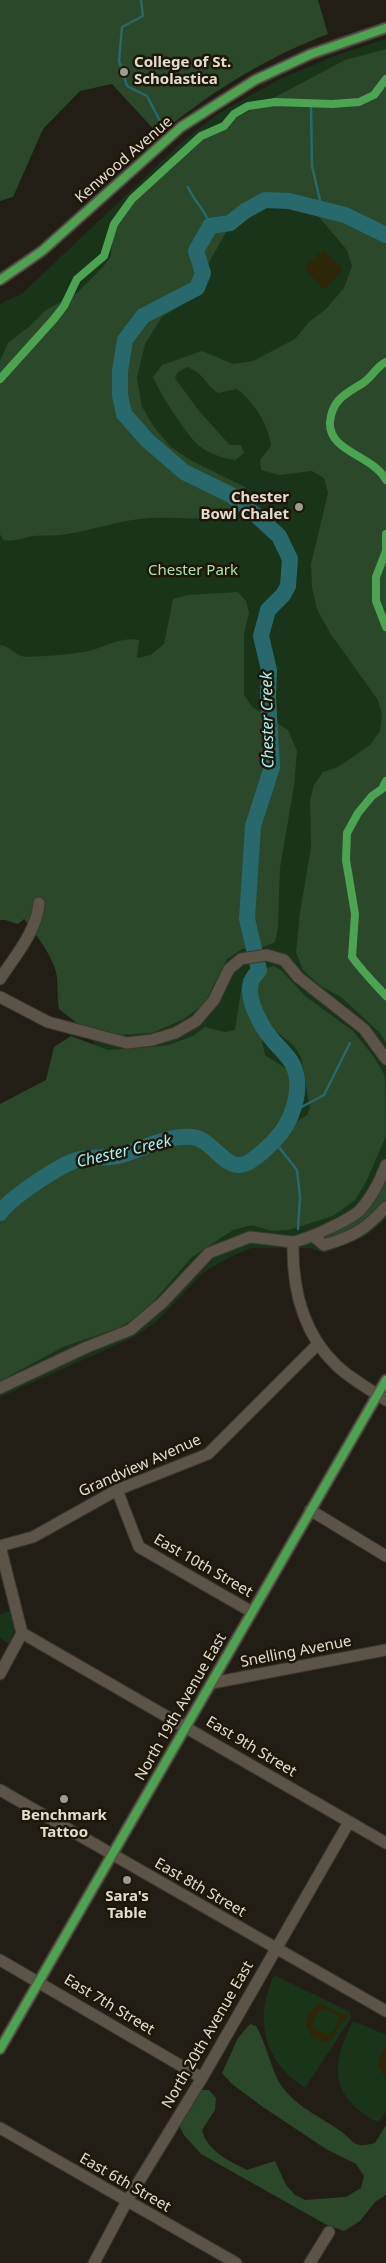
<!DOCTYPE html>
<html>
<head>
<meta charset="utf-8">
<style>
	body { margin:0 }
	canvas { display:block; background:#221e15 }
</style>
</head>
<body>
<canvas width="386" height="2263"></canvas>
<script>
const ctx = document.querySelector('canvas').getContext('2d');
ctx.lineJoin = 'round';
function fill(path, color) {
  ctx.fillStyle = color;
  ctx.fill(path, 'evenodd');
}
function strokePath(path, color, width, dash) {
  ctx.strokeStyle = color;
  ctx.lineWidth = width;
  ctx.lineCap = dash ? 'butt' : 'round';
  ctx.setLineDash(dash || []);
  ctx.stroke(path);
}
function write(font, color, halo, rows, align = 'center') {
  ctx.font = font + ' "Noto Sans",sans-serif';
  ctx.lineWidth = 5;
  ctx.setLineDash([]);
  ctx.textBaseline = 'middle';
  ctx.strokeStyle = halo;
  ctx.fillStyle = color;
  for (const [text, x, y, turn = 0] of rows) {
    ctx.save();
    ctx.translate(x, y);
    ctx.rotate((+turn || 0) * Math.PI / 180);
    ctx.textAlign = isNaN(turn) ? turn : align;
    if (halo) ctx.strokeText(text, 0, 0);
    ctx.fillText(text, 0, 0);
    ctx.restore();
  }
}
fill(new Path2D(`
	M386,39v1180l-22,18 -39,16 -14,-5h-60l-21,9 -26,15 -48,50 -22,15 -134,60v-248l95,-83 -5,-75 -90,-153v-534l23,-11 158,-150 38,-30 63,-35 58,-24z
	M11,1611l4,17 -6,16 -9,-6v-24z
	M274,1975l76,37 1,6 -46,70c-42,-28 -51,-68 -31,-113z
	M353,2021l33,14v77l-8,10c-49,-25 -47,-57 -25,-101z`), '#1a341a');
fill(new Path2D(`
	M0,0h318l10,34c-63,24 -118,58 -169,101l-47,-51 -32,7 -37,38 -30,68 -13,4z
	M386,49v994l-6,-10 -39,-36 -22,-12 -16,-15 -7,-18 4,-40 11,-65 -1,-47 4,-15 9,-13 15,-5 32,-22 10,-14 2,-17 -4,-14 -48,-67 -13,-24 -5,-21 -1,-24 17,-71 -4,-15 -12,-7 -33,4 -18,-5 -1,-10 11,-14c-3,-22 -16,-43 -34,-57l-19,4c-14,-10 -14,-20 -31,-26l-9,5 -3,6 24,33 31,34h11l3,8 -9,7c-13,-2 -29,-7 -39,-17 -13,-14 -36,-49 -43,-66l9,-12 40,-14 31,13 20,-3 42,-22 14,-17 17,-13 18,-21 8,-22 -5,-16 -27,-32 -23,-15 -27,1 -22,10 -19,13 -31,55 -20,25 -16,10 -17,27 -8,34 5,29 12,20 17,20 19,13 55,27 1,8 -4,13c-34,18 -66,6 -102,11 -25,3 -48,11 -72,15 -12,2 -23,1 -35,2 -11,2 -19,6 -30,4l-3,-6v-173l8,-18 22,-17 16,-16 31,-17 26,-26 8,-11 1,-19 7,-16 17,-24 52,-49 29,-20 128,-68z
	M238,592l8,9 3,12 -5,21v61l8,12 36,23 9,21 -3,35 -14,82 -2,59 -3,15 -12,5 -21,2 -15,10 -23,45 -20,15 -32,14 -32,2 -42,-11 -19,-15c-2,-11 -1,-20 -2,-31 -1,-18 -22,-45 -33,-59l-6,5 -13,-4h-5v-275c10,1 18,13 28,12 18,-1 38,-2 55,-5 21,-3 35,-16 56,-12l-2,18 14,-3 13,-11 9,-45 15,-4z
	M274,966l8,5 23,25 48,35 21,26 11,19 1,60 -20,46 -11,18 -22,16 -44,14 -17,1 -20,-6 -19,5 -41,27 -40,46 -20,17 -14,8 -55,19 -63,34v-277l46,-24 8,-33 17,-11 37,14 32,-2 29,-3 24,-9 12,-9 20,5 10,-2 8,-52 10,-5c-7,15 -8,35 5,47l7,35 23,15 6,9 -7,38 9,5 11,-7 3,-7 -9,-51 -7,-11 -17,-14 -11,-14 -3,1 -8,-29 7,-21z
	M386,1176v24l-12,15 -32,22 -16,3 -2,-3c32,-12 43,-34 62,-61z
	M250,2024l6,2c9,16 13,34 20,50 12,27 40,38 63,54 16,11 13,19 36,13l11,-18v70l-11,7 -15,19 -16,10 -19,-7 -124,-70 -17,-19 -5,-10 22,-35h8l7,8 -1,12 -13,20c5,21 27,31 45,40l28,-9 11,24 9,10 10,5 41,-3 15,-9 3,-12 -8,-12 -30,-15 -63,-42 -31,-23 -10,-11 16,-35z`), '#2b482a');
fill(new Path2D(`
	M323,250l20,19 -17,20 -3,-1 -18,-18v-3z
	M319,2002l20,11 9,1 1,4 -7,5 -13,19 -16,-4 -7,-12 1,-12zM327,2009l11,7 1,4 -6,12 -7,2 -12,-6 -1,-5 6,-12z
	M386,2046v33l-8,-13 1,-9z`), '#2d2608');
strokePath(new Path2D(`
	M141,0l2,16 -21,11 -3,34 8,25 20,10 13,25
	M311,106l1,60 10,43
	M188,187c6,15 19,24 22,39
	M294,1111l30,-16 26,-52
	M274,1141l23,29 3,27 -2,32`), '#27696d', 2.5);
strokePath(new Path2D(`
	M0,1213c10,-15 63,-51 81,-54 13,-3 28,0 41,-4 22,-7 46,-20 70,-18 19,2 31,29 48,28 10,0 27,-17 34,-24 18,-18 30,-52 19,-76 -5,-10 -15,-18 -22,-27 -10,-12 -25,-39 -20,-55 1,-5 5,-9 8,-13l-12,-51 6,-93 19,-59 -4,-69 1,-28 -8,-34 7,-26 15,-15 5,-9 2,-27 -11,-23 -22,-20 -26,-21 -47,-23 -37,-32 -23,-26 -4,-19v-24l5,-31 18,-24 54,-28 6,-15 -7,-22 14,-25 20,-3 15,-12 20,-11 24,1 56,14 41,20`), '#27696d', 16);
const minor = new Path2D(`
	M0,280l42,-29 139,-124 74,-47 56,-26 75,-26
	M0,979c15,-23 37,-48 39,-76
	M0,997l48,25 79,21 25,-3 23,-7 21,-12 18,-21 15,-31 12,-10 26,-4 17,5 14,17 66,52 22,30
	M313,1236l11,9c29,-8 42,-16 62,-38
	M293,1242c-1,45 9,90 43,123 15,14 33,24 50,35
	M0,1388l87,-41 43,-17 33,-28 46,-49 41,-16 43,5c15,-3 57,-22 67,-32 12,-13 20,-29 26,-45
	M117,1490l22,57 113,65
	M310,1510l76,46
	M0,1546l33,-9 84,-47 91,-36 110,-110
	M0,1546l22,87 -22,41
	M22,1633l364,210
	M212,1683l174,-33
	M0,1790l386,221
	M0,1960l202,118
	M0,2049l386,-669
	M0,2128l236,135
	M94,2263l33,-62 75,-123 147,-256
	M310,2263l19,-31`);
strokePath(minor, '#3c3830', 13);
strokePath(minor, '#5c5448', 11);
strokePath(new Path2D(`
	M0,280l42,-29 139,-124 74,-47 56,-26 75,-26
	M386,362c-9,4 -14,15 -23,21 -16,10 -31,16 -33,39 -2,30 43,33 56,58
	M0,379l54,-60 10,-13 13,-27 27,-23 10,-32 18,-25 69,-63 23,-10 10,-12 14,-8 27,-4 57,2 27,-2 15,-7 12,-16
	M386,534v17l-10,26v24l10,26
	M386,781l-4,8 -10,7 -14,17 -11,20 -1,27 9,54 -3,43c11,15 22,26 34,39
	M0,2049l386,-669`), '#4ca352', 8);
for (const [x, y, r, color] of [
	[124,72,5,"#9e9a90"],
	[299,507,5,"#9e9a90"],
	[64,1799,5,"#9e9a90"],
	[127,1880,5,"#9e9a90"]
]) {
  const dot = new Path2D();
  dot.arc(x, y, r, 0, 2 * Math.PI);
  ctx.fillStyle = color;
  ctx.fill(dot);
  strokePath(dot, '#1e1607', 2);
}
write('bold 15px', '#e1dcd2', '#1e1607', [
	["College of St.",134,63,"left"],
	["Scholastica",134,80,"left"],
	["Chester",289,498,"right"],
	["Bowl Chalet",289,515,"right"],
	["Benchmark",64,1816],
	["Tattoo",64,1833],
	["Sara's",127,1897],
	["Table",127,1914]
]);
write('15px', '#e1dcd2', '#1e1607', [
	["Kenwood Avenue",124,160,-41],
	["Grandview Avenue",140,1466,-24],
	["East 10th Street",203,1566,30],
	["Snelling Avenue",296,1652,-11],
	["North 19th Avenue East",181,1707,-60],
	["East 9th Street",251,1747,31],
	["East 8th Street",200,1888,30],
	["East 7th Street",109,2005,31],
	["North 20th Avenue East",208,2035,-60],
	["East 6th Street",125,2183,30]
]);
write('15px', '#aae5aa', '#1e1607', [
	["Chester Park",193,571]
]);
write('italic 16px', '#a1f3fa', '#1e1607', [
	["Chester Creek",268,720,-91],
	["Chester Creek",124,1152,-13]
]);
</script>
</body>
</html>
